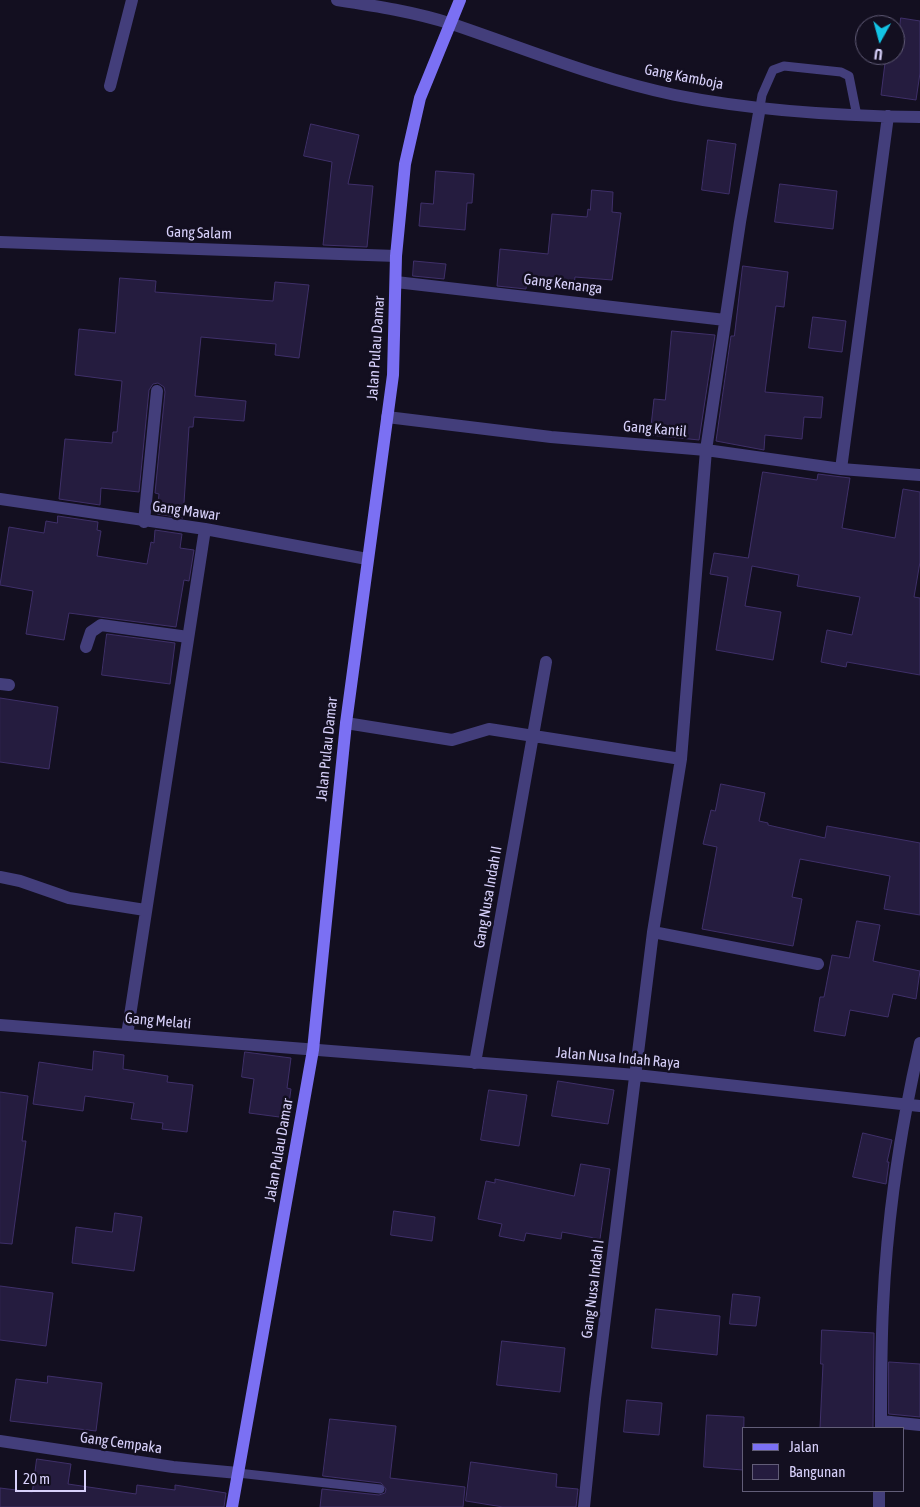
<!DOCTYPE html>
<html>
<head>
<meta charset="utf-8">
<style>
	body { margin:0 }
	#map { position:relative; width:920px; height:1507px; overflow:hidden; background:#130f20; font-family:"Asap Condensed",sans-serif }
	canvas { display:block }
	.legend { position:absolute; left:742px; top:1427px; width:162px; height:65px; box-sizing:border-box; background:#130f20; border:1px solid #625d78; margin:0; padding:6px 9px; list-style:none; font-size:15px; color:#d8d1fb }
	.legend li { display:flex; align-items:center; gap:10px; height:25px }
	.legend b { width:25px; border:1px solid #625d78 }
	.north { position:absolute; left:855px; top:15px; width:50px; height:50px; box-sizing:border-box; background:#130f20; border:1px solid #625d78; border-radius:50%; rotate:187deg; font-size:14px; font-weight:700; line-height:20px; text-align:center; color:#d8d1fb }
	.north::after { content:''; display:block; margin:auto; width:18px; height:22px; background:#13c4e5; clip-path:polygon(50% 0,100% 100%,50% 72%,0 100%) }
	.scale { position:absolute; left:15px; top:1470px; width:71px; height:22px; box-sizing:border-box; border:2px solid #d8d1fb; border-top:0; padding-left:6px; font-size:15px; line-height:18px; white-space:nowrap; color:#d8d1fb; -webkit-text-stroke:4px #130f20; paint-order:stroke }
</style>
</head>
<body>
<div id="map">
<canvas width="920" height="1507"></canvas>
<ul class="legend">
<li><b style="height:6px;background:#7b70f3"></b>Jalan</li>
<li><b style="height:14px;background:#251c3f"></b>Bangunan</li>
</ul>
<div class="north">U</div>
<div class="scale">20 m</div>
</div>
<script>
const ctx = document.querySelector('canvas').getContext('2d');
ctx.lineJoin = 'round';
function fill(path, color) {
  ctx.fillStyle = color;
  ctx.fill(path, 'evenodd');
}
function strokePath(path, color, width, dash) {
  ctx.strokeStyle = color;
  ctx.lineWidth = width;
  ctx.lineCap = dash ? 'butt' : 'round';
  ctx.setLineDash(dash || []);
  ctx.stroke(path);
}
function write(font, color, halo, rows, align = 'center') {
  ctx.font = font + ' "Asap Condensed",sans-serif';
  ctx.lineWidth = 5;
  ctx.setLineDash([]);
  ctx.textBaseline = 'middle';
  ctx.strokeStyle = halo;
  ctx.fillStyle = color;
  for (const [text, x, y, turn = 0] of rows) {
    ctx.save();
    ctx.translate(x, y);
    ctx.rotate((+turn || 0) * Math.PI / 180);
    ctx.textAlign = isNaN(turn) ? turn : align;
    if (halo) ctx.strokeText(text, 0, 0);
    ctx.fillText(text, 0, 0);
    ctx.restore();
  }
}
const building = new Path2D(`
	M901,18l19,3v52l-4,27 -35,-5 5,-40h9v-3h2z
	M311,124l48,11 -11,49 25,2 -6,61 -44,-2 9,-83 -28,-6z
	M708,140l28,4 -7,50 -27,-4z
	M436,171l38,3 -2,29h-5l-2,27 -46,-4 2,-23 12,1z
	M780,184l57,7 -4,38 -58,-7z
	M592,190l21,2 -1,20 9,1 -9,67 -37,-3 -1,8 -47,-4 -1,8 -29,-3 3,-37 48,5 4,-40 35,3 1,-8 2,1z
	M414,261l32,3 -2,15 -31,-3z
	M743,266l45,6 -4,35 -8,-1 -11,86 58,5 -2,21 -17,-1 -2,22 -37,-4 -1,15 -48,-9 15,-105h3z
	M120,278l36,3 -1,11 118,9 2,-19 34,3 -10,73 -24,-3 1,-11 -75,-7 -6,59 51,5 -2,20 -50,-4 -1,10h-4l-6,91 -26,-4 2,-20 -4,-1 10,-101 -1,-5 -6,-4 -5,1 -4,6 -10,102 -38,-4 -1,17 -41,-6 6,-60 47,4 1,-11h4l5,-51 -47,-6 4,-46 36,4z
	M813,317l33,4 -4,31 -33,-4z
	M672,331l43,4 -16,105 -49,-5 4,-36 11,1z
	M763,472l54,8 1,-6 32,4 -8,50 53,10 8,-49 17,3v70l-6,35 6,1v77l-73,-13 -1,5 -25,-5 6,-32 25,5 8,-38 -63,-11 2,-11 -47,-9 -7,40 36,6 -8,48 -57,-10 12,-73 -18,-3 4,-21 34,5z
	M58,516l40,6 -1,8 4,1 -4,25 50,8 4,-22 3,1 1,-13 27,4 -2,14 14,2 -5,31 -5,-1 -8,47 -107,-14 -5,27 -38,-6 7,-43 -33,-6 9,-58 35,6 2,-12 11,2z
	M107,634l68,9 -5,41 -68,-9z
	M0,698l58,9 -9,62 -49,-7z
	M721,784l44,9 -6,28 9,2v2l57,13 2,-12 93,17v72l-36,-6 6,-33 -90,-17 -8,38 10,2 -9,47 -91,-17 15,-82 -14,-3 8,-34 4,1z
	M857,921l23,4 -7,36 47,10 -4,28 -23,-5 -5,23 -38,-7 -5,26 -31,-5 6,-34h4l8,-42 17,3z
	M94,1051l30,4 -1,14 45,7 -1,6 26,3 -6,47 -25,-3 1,-6 -32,-4 3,-16 -49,-7 -2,15 -50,-7 6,-42 53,8z
	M245,1052l46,6 -4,30 4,1 -4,29 -38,-5 5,-34 -12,-2z
	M558,1081l56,9 -6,34 -56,-8z
	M489,1090l38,5 -8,51 -38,-6z
	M0,1092l28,4 -6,45h4l-14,103 -12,-1z
	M863,1133l29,7 -5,22h2l-3,22 -33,-7z
	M581,1164l29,5 -10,70 -38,-7 -1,7 -35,-6 -2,8 -25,-5 3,-12 -24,-5 8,-38 9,2v-4l79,17z
	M394,1211l41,6 -3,24 -41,-6z
	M115,1213l27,4 -8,54 -62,-8 4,-36 36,5z
	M0,1286l53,7 -7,53 -46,-6z
	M733,1294l27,3 -4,29 -26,-2z
	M656,1309l64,7 -3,39 -65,-7z
	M822,1330l52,3 -1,95h-53l3,-64h-2z
	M502,1341l63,7 -5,44 -63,-7z
	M889,1362l31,2v53l-31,-3z
	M48,1376l54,7 -6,48 -86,-10 6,-42 31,4z
	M627,1400l35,3 -3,32 -35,-3z
	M707,1415l37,2 -1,53 -39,-3z
	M330,1419l66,7 -6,52 75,9 -2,20h-143l2,-18 57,6 6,-2 1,-4 -5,-6 -58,-7z
	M37,1459l34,5 -3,20 68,10 1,-9 38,5v-5l51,8 -2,14h-224v-19l32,4z
	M471,1462l86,12 -1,13 22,2 -2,18h-73l-37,-6z`);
fill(building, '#251c3f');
strokePath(building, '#3f3069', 1);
strokePath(new Path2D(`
	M760,107l2,-12 11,-25 11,-4 57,6 8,4 8,40
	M238,1473l142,16`), '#433e7b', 9);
strokePath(new Path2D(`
	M337,0c39,6 78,12 115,24 74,25 146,55 223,71 80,16 164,21 245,22
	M110,86l22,-86
	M0,242l396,14
	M396,282l329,38
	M387,417l164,20 155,13 135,19 79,6
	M841,469l47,-353
	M0,499l205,30 162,30
	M144,522l13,-131
	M86,647l5,-15 10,-7 87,12
	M0,684l9,1
	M346,723l106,17 37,-11 192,30
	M0,877l20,4 49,17 76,12
	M653,932l165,32
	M0,1025l636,50 284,31
	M127,1035l78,-506
	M475,1063l71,-401
	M881,1421l39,4
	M881,1428c0,-40 0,-81 2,-121 4,-89 17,-177 37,-264
	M0,1441l173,26 65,6
	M584,1507l11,-108 58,-467 28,-173 25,-309 34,-228 20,-115
	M879,1507v-16`), '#433e7b', 12);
strokePath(new Path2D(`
	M232,1507l81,-457 33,-327 47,-348 3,-119 9,-92 15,-66 40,-98`), '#7b70f3', 12);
write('15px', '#d8d1fb', '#130f20', [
	["Gang Kamboja",684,77,11],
	["Gang Salam",199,233,2],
	["Gang Kenanga",563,284,7],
	["Jalan Pulau Damar",376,348,-86],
	["Gang Kantil",655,429,5],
	["Gang Mawar",186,511,8],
	["Jalan Pulau Damar",327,749,-84],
	["Gang Nusa Indah II",488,897,-80],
	["Gang Melati",158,1021,5],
	["Jalan Nusa Indah Raya",618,1058,5],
	["Jalan Pulau Damar",279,1150,-80],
	["Gang Nusa Indah I",593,1289,-83],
	["Gang Cempaka",121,1443,8]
]);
</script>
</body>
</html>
